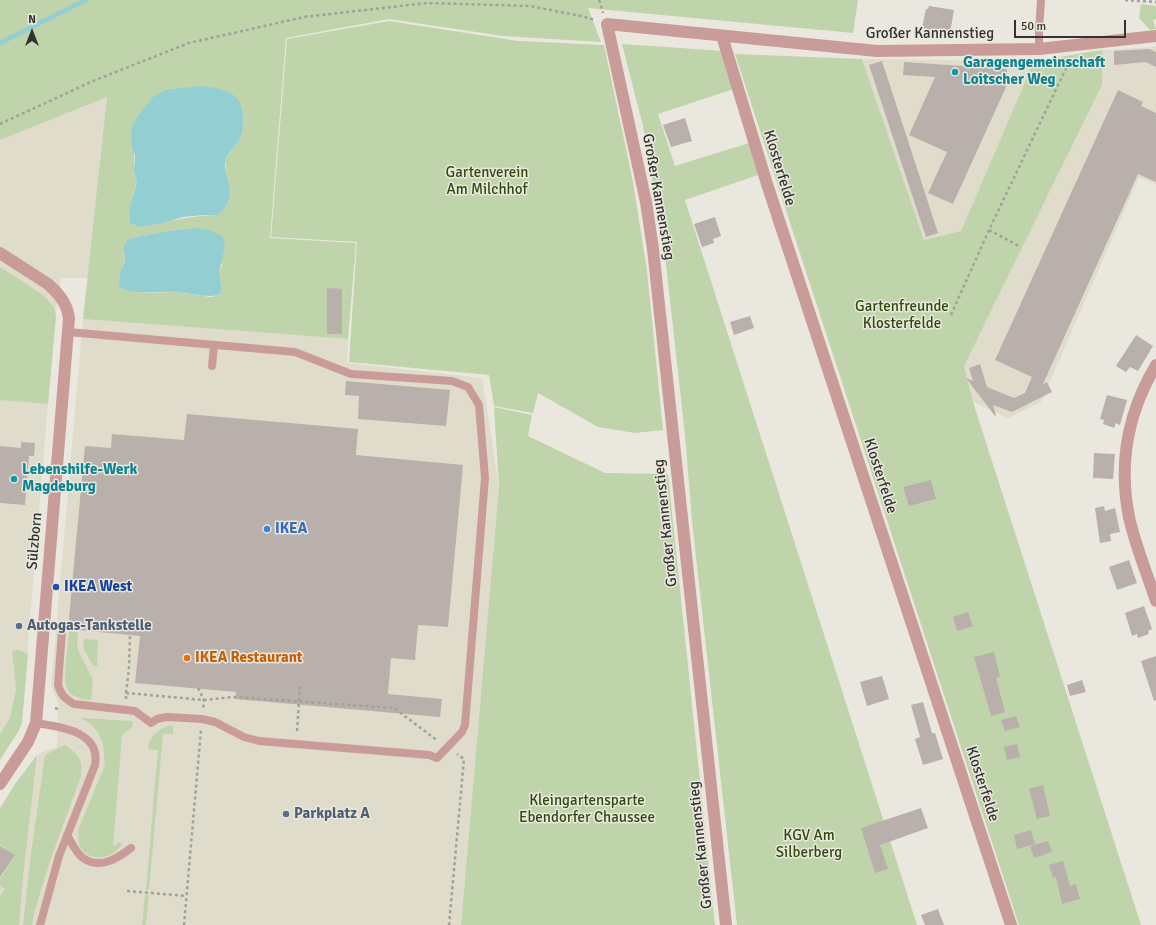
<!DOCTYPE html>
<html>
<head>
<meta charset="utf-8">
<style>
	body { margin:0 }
	#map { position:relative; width:1156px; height:925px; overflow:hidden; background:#eae8de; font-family:Signika,sans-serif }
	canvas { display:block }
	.north { position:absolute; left:12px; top:12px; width:40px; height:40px; -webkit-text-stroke:3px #eae8de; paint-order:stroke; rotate:0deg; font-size:11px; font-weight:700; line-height:16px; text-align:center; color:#33322e }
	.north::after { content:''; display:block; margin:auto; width:14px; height:18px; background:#33322e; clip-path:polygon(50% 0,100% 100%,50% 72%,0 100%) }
	.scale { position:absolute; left:1014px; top:20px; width:112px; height:18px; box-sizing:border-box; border:2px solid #33322e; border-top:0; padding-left:5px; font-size:12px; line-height:14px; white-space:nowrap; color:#33322e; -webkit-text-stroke:3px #eae8de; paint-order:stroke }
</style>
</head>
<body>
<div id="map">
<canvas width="1156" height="925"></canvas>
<div class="north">N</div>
<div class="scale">50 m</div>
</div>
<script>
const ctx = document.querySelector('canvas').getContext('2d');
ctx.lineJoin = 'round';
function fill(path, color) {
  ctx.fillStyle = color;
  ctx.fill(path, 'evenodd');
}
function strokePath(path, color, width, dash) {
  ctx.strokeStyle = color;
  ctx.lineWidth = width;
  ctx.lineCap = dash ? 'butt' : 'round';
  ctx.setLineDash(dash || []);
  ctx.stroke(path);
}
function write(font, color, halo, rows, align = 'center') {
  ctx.font = font + ' Signika,sans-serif';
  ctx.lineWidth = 3;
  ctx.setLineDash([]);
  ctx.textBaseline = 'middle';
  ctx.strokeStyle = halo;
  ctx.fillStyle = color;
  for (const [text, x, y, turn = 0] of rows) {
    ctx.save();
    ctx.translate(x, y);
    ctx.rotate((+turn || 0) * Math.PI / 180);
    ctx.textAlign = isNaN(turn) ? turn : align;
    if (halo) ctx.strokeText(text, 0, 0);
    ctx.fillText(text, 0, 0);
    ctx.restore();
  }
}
fill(new Path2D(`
	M1156,47v137l-17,-7 -98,225 -33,16 -35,-16 -9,-36 138,-281v-35z
	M862,59l172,2 -73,170 -37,9z
	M107,97l-19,181h-27l-6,41 -33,398 -22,39v-616z
	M83,319l265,20 -1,24 135,15 17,108 -38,439h-461v-118l20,-30 20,-24 17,-6 1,-44 -7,-17z`), '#dfdccb');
fill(new Path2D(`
	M0,0h858l-5,33 -265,-25 13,34 -98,-6 -114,-17 -103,19 -16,200 86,5 -8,96 -265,-20 24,-222 -107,43zM142,111l99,26 -16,23 1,11 3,12 -11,32c-28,0 -50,7 -77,12l-8,-33 4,-13 -3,-10v-50zM195,228l27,37 -3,8 3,16 -3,6 -8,2 -37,-5 -32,1 -22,-21 5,-10 -1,-7 4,-16 39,-8z
	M1141,4l15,2v13l-3,1 3,9 -6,1 -11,-12z
	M389,21l129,20 86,4 29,137 14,89 16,159 -28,3 -37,-6 -60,-34 -5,20 -39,-7 -5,-31 -140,-13 8,-120 -86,-5 16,-198z
	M622,44l102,7 10,38 -76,25 17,52 74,-23 12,31 -76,26 232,725h-180l-45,-404 -7,-86 -20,-180 -22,-129z
	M1102,50v35l-138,281 9,36 168,523h-122l-284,-871 127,5 62,181 37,-9 73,-170z
	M0,267l43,28 11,12 2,10 -8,87 -48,-4z
	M494,407l38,8 -4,21 77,37 63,1 47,451h-254l38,-439z
	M69,631l9,1 -1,16 16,32 -2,20c-27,-2 -27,-15 -25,-37 1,-11 2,-21 3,-32z
	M84,639l14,1 -1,26h-4l-10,-19z
	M18,650l10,4 -6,69 -4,9 -18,28v-26l10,-16 6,-29 -4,-38z
	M80,718l53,3v5l-11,9 -9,112 7,-5 2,2c-8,15 -33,20 -42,2 -2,-5 -2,-10 -2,-16l27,-65 -2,-21 -6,-13 -6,-7z
	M171,725l2,2v7h-10l-14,156 -3,-1 12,-139 -10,-1c1,-13 11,-21 23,-24z
	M65,745c14,10 18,14 16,31l-31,85 -16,52 -2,12h-9l7,-64 15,-106z
	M37,755l-14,122 -4,48h-19v-29l5,-7 -5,-3v-7l15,-24 -15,-10v-36l15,-25z
	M145,895h4l-3,30h-4z`), '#bfd4ab');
fill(new Path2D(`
	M202,86c21,3 40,5 41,31 0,6 0,15 -3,21 -3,7 -13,16 -15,23 -1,4 1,11 2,15 5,16 4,27 -9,39h-15l-20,2 -20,6 -22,4 -11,-4 -1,-12 8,-30 -3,-10 1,-15 -3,-10 -1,-14 3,-11 19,-24 12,-7z
	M195,228l14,2 13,6 3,10 -6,27 3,16 -3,6c-14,3 -29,-2 -44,-3 -19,-1 -37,4 -56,-5l1,-15 5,-10 -1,-16 4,-7 39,-8z`), '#93ced2');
strokePath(new Path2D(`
	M0,43l86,-43`), '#93ced2', 4.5);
fill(new Path2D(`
	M929,6l25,4 -4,23 -28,-5 4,-19h2z
	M1149,49l7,3v15l-10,-5 -32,3v-14z
	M882,61l56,172 -12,4 -57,-172z
	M904,62l103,7 -1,18 -53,117 -25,-11 19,-41 -38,-17 26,-58 -32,-2z
	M1118,90l25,12 -2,4 15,7v69l-18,-8 -95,210 4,-2 5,10 -40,20 -19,-7 3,10 -1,1 -29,-38 7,3 -4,-13 11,-4 7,23 27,11 11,-5 7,-16 -37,-17z
	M685,118l7,23 -21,6 -8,-22z
	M715,217l6,19 -8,3 1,4 -12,4 -8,-23z
	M327,288l15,1v45h-15z
	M750,316l4,12 -20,7 -4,-13z
	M1136,335l17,11 -15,25 -8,-4 -4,5 -10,-6z
	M346,381l104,9 -4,36 -88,-7 1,-23 -14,-1z
	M1107,395l20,5 -7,25 -4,-2 -2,5 -11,-4 1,-4 -4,-1z
	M187,414l171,15 -2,26 107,10 -15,162 -30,-2 -3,35 -24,-2 -3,36 54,5 -2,18 -205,-18 1,-7 -101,-9 5,-47 -72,-7 17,-183 26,2 1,-14 72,6z
	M21,442l14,1 -1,13h-5l-4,49 -25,-2v-57l21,2z
	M1094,453l21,1 -2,25 -20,-1z
	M931,480l5,19 -27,7 -6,-19z
	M1104,506l1,5 10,-3 5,24 -10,2 1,7 -11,2 -5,-35z
	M1129,560l8,23 -20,7 -8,-23z
	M1144,606l8,23 -4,2 1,3 -11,4 -1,-4 -5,2 -7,-23z
	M968,612l5,14 -16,5 -4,-14z
	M994,652l6,25 -4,1 9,34 -14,4 -17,-59z
	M1156,656v44l-2,1 -13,-40z
	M882,676l7,23 -22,7 -7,-24z
	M1082,680l4,12 -16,4 -3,-11z
	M923,702l9,31h3l8,26 -20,6 -8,-26 5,-2 -9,-32z
	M1016,716l4,11 -15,4 -4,-11z
	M1017,744l3,13 -13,3 -3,-13z
	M1043,785l7,31 -13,3 -8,-30z
	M921,808l7,20 -48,17 8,24 -13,4 -14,-45z
	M1031,830l4,14 -18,5 -3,-14z
	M1048,841l4,11 -18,6 -4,-12z
	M0,846l15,9 -15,22z
	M1063,861l7,25 6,-2 4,15 -18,5 -6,-27 -3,1 -4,-13z
	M938,909l6,16h-19l-4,-10z`), '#bab0ab');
strokePath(new Path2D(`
	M599,0l4,13
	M1125,0l31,2
	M0,124l93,-43 96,-38 115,-26 123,-14 103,3 51,10 14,4
	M989,230l30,16
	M951,315l38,-85 82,-172
	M198,688l6,12 -1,9
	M126,693l3,-25 1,-33
	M126,699v-6l78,7 29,-3 161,11 44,33
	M55,708l5,2
	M297,731l3,-44
	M127,891l59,5
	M184,925l17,-195
	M449,925l15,-166 -7,-5`), '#a2a199', 2.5, [3, 3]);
strokePath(new Path2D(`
	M1039,49v-18l2,-31
	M212,366l2,-21
	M62,631l-4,54c3,10 7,14 16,19l61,7 16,12 6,-4 10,-2 35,2 13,3 29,15 15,4 170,14 8,3 25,-26 3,-7 20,-247 -6,-73 -11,-18 -16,-6 -101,-7 -56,-22 -227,-20
	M36,723c24,4 65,8 59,42l-36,91 -19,69
	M67,835c5,8 9,18 16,23 17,12 35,0 48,-10`), '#c99c9a', 8);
strokePath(new Path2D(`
	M722,36l45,148 244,741
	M0,253l48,31c11,10 19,19 21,34l-33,405 -8,19 -28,42
	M1156,365c-28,47 -38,97 -27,152 6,28 18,56 27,84
	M726,925l-73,-676 -7,-47 -39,-178 270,27 162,-2 117,-13`), '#c99c9a', 12);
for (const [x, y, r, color] of [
	[955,72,4,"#0f9aa8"],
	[14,479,4,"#0f9aa8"],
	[267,529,4,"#3f7fe0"],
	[56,587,4,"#1a4fb4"],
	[19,626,4,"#5c6f8a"],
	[187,658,4,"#e8710a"],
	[286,814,4,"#5c6f8a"]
]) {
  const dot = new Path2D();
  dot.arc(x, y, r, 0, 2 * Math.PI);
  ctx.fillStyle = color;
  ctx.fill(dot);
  strokePath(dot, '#eae8de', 1.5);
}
write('15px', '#33322e', '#eae8de', [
	["Großer Kannenstieg",930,34],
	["Klosterfelde",779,168,73],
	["Großer Kannenstieg",658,197,80],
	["Klosterfelde",880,476,72],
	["Großer Kannenstieg",666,523,-96],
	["Sülzborn",35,541,-85],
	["Klosterfelde",982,784,72],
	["Großer Kannenstieg",701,845,-96]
]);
write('bold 15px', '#0d838f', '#eae8de', [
	["Garagengemeinschaft",963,63],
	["Loitscher Weg",963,80],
	["Lebenshilfe-Werk",22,470],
	["Magdeburg",22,487]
], 'left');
write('15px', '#314a0c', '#eae8de', [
	["Gartenverein",487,173],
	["Am Milchhof",487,190],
	["Gartenfreunde",902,307],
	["Klosterfelde",902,324],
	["Kleingartensparte",587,801],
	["Ebendorfer Chaussee",587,818],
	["KGV Am",809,836],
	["Silberberg",809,853]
]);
write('bold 15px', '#366cbe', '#eae8de', [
	["IKEA",275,529]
], 'left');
write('bold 15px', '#164399', '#eae8de', [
	["IKEA West",64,587]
], 'left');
write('bold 15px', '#4e5e75', '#eae8de', [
	["Autogas-Tankstelle",27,626],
	["Parkplatz A",294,814]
], 'left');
write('bold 15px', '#c56008', '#eae8de', [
	["IKEA Restaurant",195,658]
], 'left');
</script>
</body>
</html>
